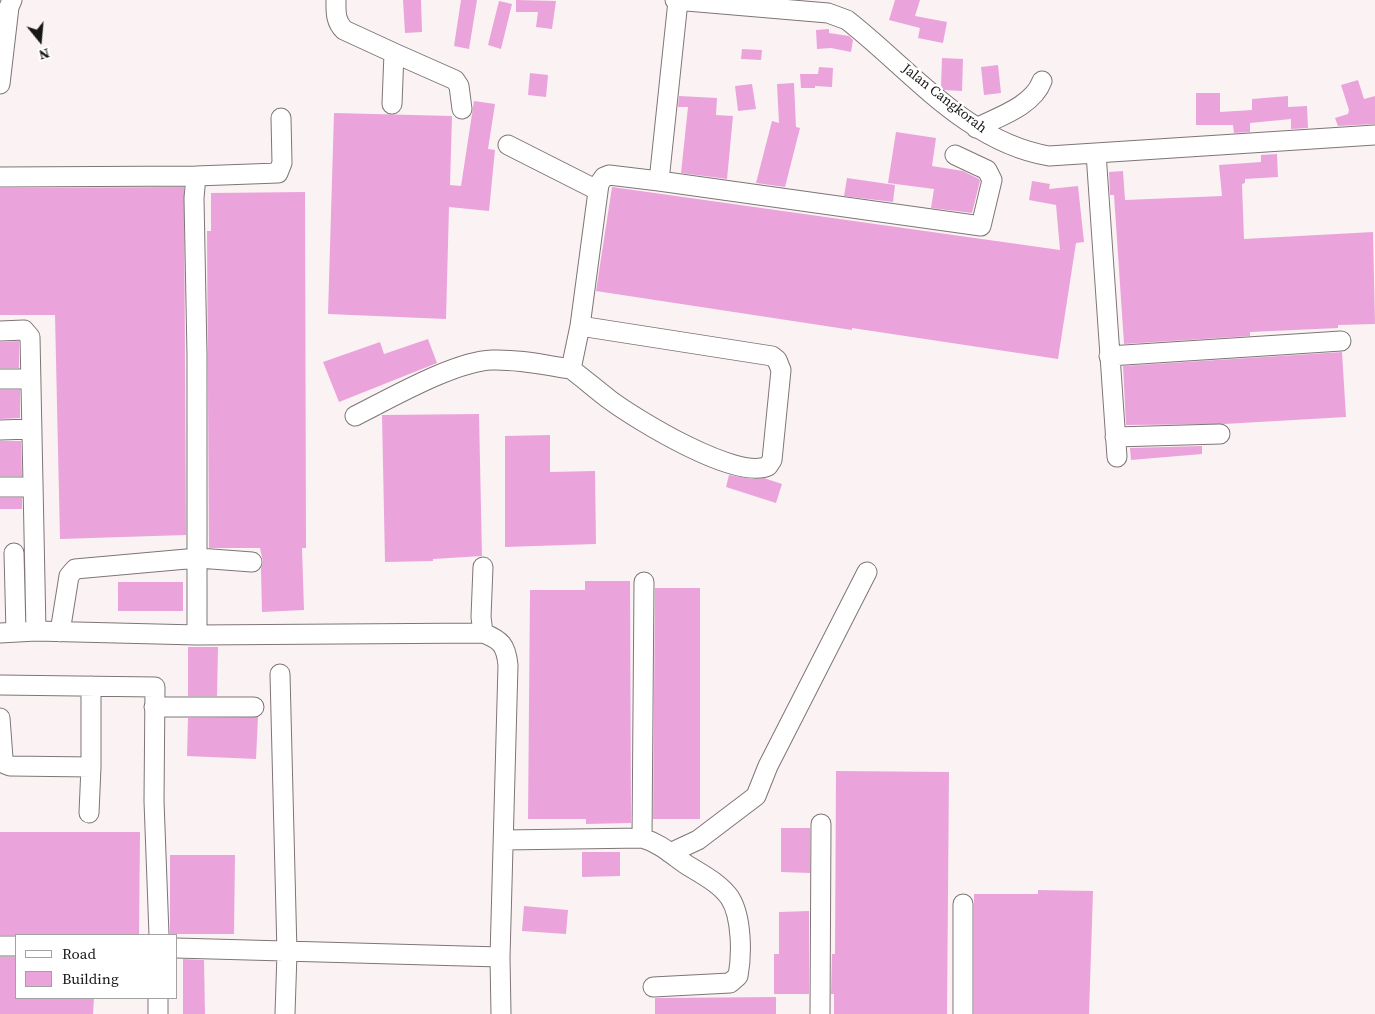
<!DOCTYPE html>
<html>
<head>
<meta charset="utf-8">
<style>
	body { margin:0 }
	#map { position:relative; width:1375px; height:1014px; overflow:hidden; background:#fbf2f3; font-family:"Source Serif 4",serif }
	canvas { display:block }
	.legend { position:absolute; left:15px; top:934px; width:162px; height:65px; box-sizing:border-box; background:#fff; border:1px solid #a3a1a1; margin:0; padding:6px 9px; list-style:none; font-size:15px; color:#181515 }
	.legend li { display:flex; align-items:center; gap:10px; height:25px }
	.legend b { width:25px; border:1px solid #a3a1a1 }
	.north { position:absolute; left:15px; top:15px; width:50px; height:50px; -webkit-text-stroke:4px #fff; paint-order:stroke; rotate:163deg; font-size:14px; font-weight:700; line-height:20px; text-align:center; color:#181515 }
	.north::after { content:''; display:block; margin:auto; width:18px; height:22px; background:#181515; clip-path:polygon(50% 0,100% 100%,50% 72%,0 100%) }
</style>
</head>
<body>
<div id="map">
<canvas width="1375" height="1014"></canvas>
<ul class="legend">
<li><b style="height:6px;background:#fff"></b>Road</li>
<li><b style="height:14px;background:#eaa4db"></b>Building</li>
</ul>
<div class="north">N</div>
</div>
<script>
const ctx = document.querySelector('canvas').getContext('2d');
ctx.lineJoin = 'round';
function fill(path, color) {
  ctx.fillStyle = color;
  ctx.fill(path, 'evenodd');
}
function strokePath(path, color, width, dash) {
  ctx.strokeStyle = color;
  ctx.lineWidth = width;
  ctx.lineCap = dash ? 'butt' : 'round';
  ctx.setLineDash(dash || []);
  ctx.stroke(path);
}
function write(font, color, halo, rows, align = 'center') {
  ctx.font = font + ' "Source Serif 4",serif';
  ctx.lineWidth = 5;
  ctx.setLineDash([]);
  ctx.textBaseline = 'middle';
  ctx.strokeStyle = halo;
  ctx.fillStyle = color;
  for (const [text, x, y, turn = 0] of rows) {
    ctx.save();
    ctx.translate(x, y);
    ctx.rotate((+turn || 0) * Math.PI / 180);
    ctx.textAlign = isNaN(turn) ? turn : align;
    if (halo) ctx.strokeText(text, 0, 0);
    ctx.fillText(text, 0, 0);
    ctx.restore();
  }
}
fill(new Path2D(`
	M403,0h18l1,32 -17,1z
	M461,0h16l-8,49 -15,-3z
	M516,0l40,1 -4,28 -16,-2 2,-15h-22z
	M895,0h25l-5,16 32,6 -4,21 -25,-5 2,-10 -31,-8z
	M499,1l13,3 -11,45 -13,-4z
	M829,29v4l20,3 4,4 -2,12 -20,-4 -14,1 -1,-19z
	M742,49l20,1 -1,10 -20,-1z
	M942,58l21,1 -1,32 -18,-1 -3,-3z
	M998,65l3,28 -17,2 -3,-28z
	M819,67l14,1 -1,19 -17,-1v2h-14l-1,-14h18z
	M530,73l18,2 -2,22 -18,-2z
	M1358,80l6,19 11,-3v28l-37,2 -3,-8 13,-4 1,-4 -8,-25z
	M794,83l2,44 4,1 -15,59 -29,-4 16,-62 7,2 -2,-39z
	M752,84l4,25 -18,2 -3,-25z
	M1196,93h24v19l32,-2v-11l36,-3v11l19,-1 1,22 -17,1v-10l-41,4v9l-16,1 -1,-8h-37z
	M679,96l38,2 -1,17 17,1 -6,63 -46,-6 7,-66h-10z
	M474,101l21,3 -7,45 7,1 -6,61 -40,-4 -3,112 -118,-5 6,-201 118,3 -2,69 11,1z
	M896,132l40,6 -4,28 31,5 16,8 1,2 -8,32 -41,-5 3,-19 -46,-6z
	M1277,154l1,23 -33,2v4l-3,1 2,55 129,-7 2,92 -37,1v3l-88,4v4l-126,8 -10,-149h-4l-1,-23 14,-1 2,29 97,-4 -3,-31 42,-3v-7z
	M847,178l48,7 -2,17 -49,-6z
	M1032,181l18,3 -1,5 29,-3 6,56 -8,1 -18,116 -206,-31v2l-256,-39 16,-104 448,63 -4,-45 -27,-5z
	M184,187l2,348 -126,4 -5,-224h-55v-127z
	M305,192l1,356h-4l2,62 -42,2 -1,-43 2,-7 -3,-14h-51l-2,-317h4v-38z
	M428,339l9,24 -98,39 -16,-40 57,-20 4,12z
	M19,341v27h-19v-26z
	M1342,352l4,65 -122,7 -98,1 -3,-59z
	M0,390h20v28l-20,1z
	M479,414l3,142 -49,3v2l-48,1 -3,-147z
	M550,435v37l45,-1 1,73 -91,3v-111z
	M0,441h21l1,35h-22z
	M1202,446v8l-71,6 -1,-12z
	M729,475l23,4 12,-1 18,6 -6,19 -50,-16z
	M0,498h22v11h-22z
	M585,581h45l1,242 -45,1v-5h-58l2,-229h55z
	M118,582h65v29h-65z
	M655,588h45v231h-47z
	M188,647h30l-1,49h-29z
	M258,717l-2,42 -69,-3 1,-38z
	M836,771l113,1 -2,242h-113v-20h-3l1,-40h3z
	M781,828h29v45l-29,-1z
	M0,832h140l-1,103h-139z
	M582,852h38v24l-38,1z
	M170,855h65l-1,79h-64z
	M1038,890l55,1 -4,123h-115v-120h64z
	M524,906l44,4 -2,24 -44,-3z
	M809,911v83h-35v-40h5v-42z
	M0,957h16v41h78l-1,16h-93z
	M183,959l21,1 1,54h-22z
	M776,997v17h-121v-16z`), '#eaa4db');
const minor = new Path2D(`
	M336,0c0,11 -1,21 8,30l50,23 -2,51
	M675,0l153,13 19,7c63,49 119,122 202,136l326,-21
	M394,53l61,27 4,6 3,23
	M0,84l9,-77 3,-7
	M976,128c22,-11 57,-22 66,-47
	M508,145l89,45
	M1096,153l21,304
	M196,176l82,-3 4,-10 -1,-45
	M0,177l196,-1 -2,22 3,157v280
	M659,181l322,45 11,-46 -5,-10 -32,-15
	M0,331l24,-1 6,7 6,294
	M1109,356l232,-15
	M571,369c13,10 26,21 39,31 27,20 127,81 158,66l4,-6 9,-90 -4,-10 -5,-4 -192,-30
	M0,379h31
	M355,416c34,-17 100,-55 137,-56 26,-1 53,5 79,9l9,-43 19,-142 5,-7 5,-2 50,6 19,-180
	M0,430l31,-1
	M1115,437l105,-3
	M0,487h32
	M14,553l2,79
	M60,632l9,-56 6,-7 123,-11 54,4
	M0,633l36,-2 161,4 286,-2c18,7 23,12 25,32l-8,292 1,57
	M483,633l-2,-16 2,-50
	M280,674l7,279 -2,61
	M0,685l155,2 -1,114 5,134
	M154,707h100
	M0,718l3,40 2,6 5,2 81,1v-81
	M89,813l2,-46
	M642,838l2,-256
	M504,840l138,-2c17,5 28,15 42,25 15,10 35,19 46,35 12,19 12,57 8,78l-8,7 -77,4
	M670,853l28,-13 58,-44 12,-30 99,-194
	M963,904v110
	M0,946h16
	M176,948l324,9
	M158,1014v-16
	M820,1014l1,-190`);
strokePath(minor, '#7e7576', 21);
strokePath(minor, '#fff', 19);
write('14px', '#181515', '#fff', [
	["Jalan Cangkorah",944,99,38]
]);
</script>
</body>
</html>
